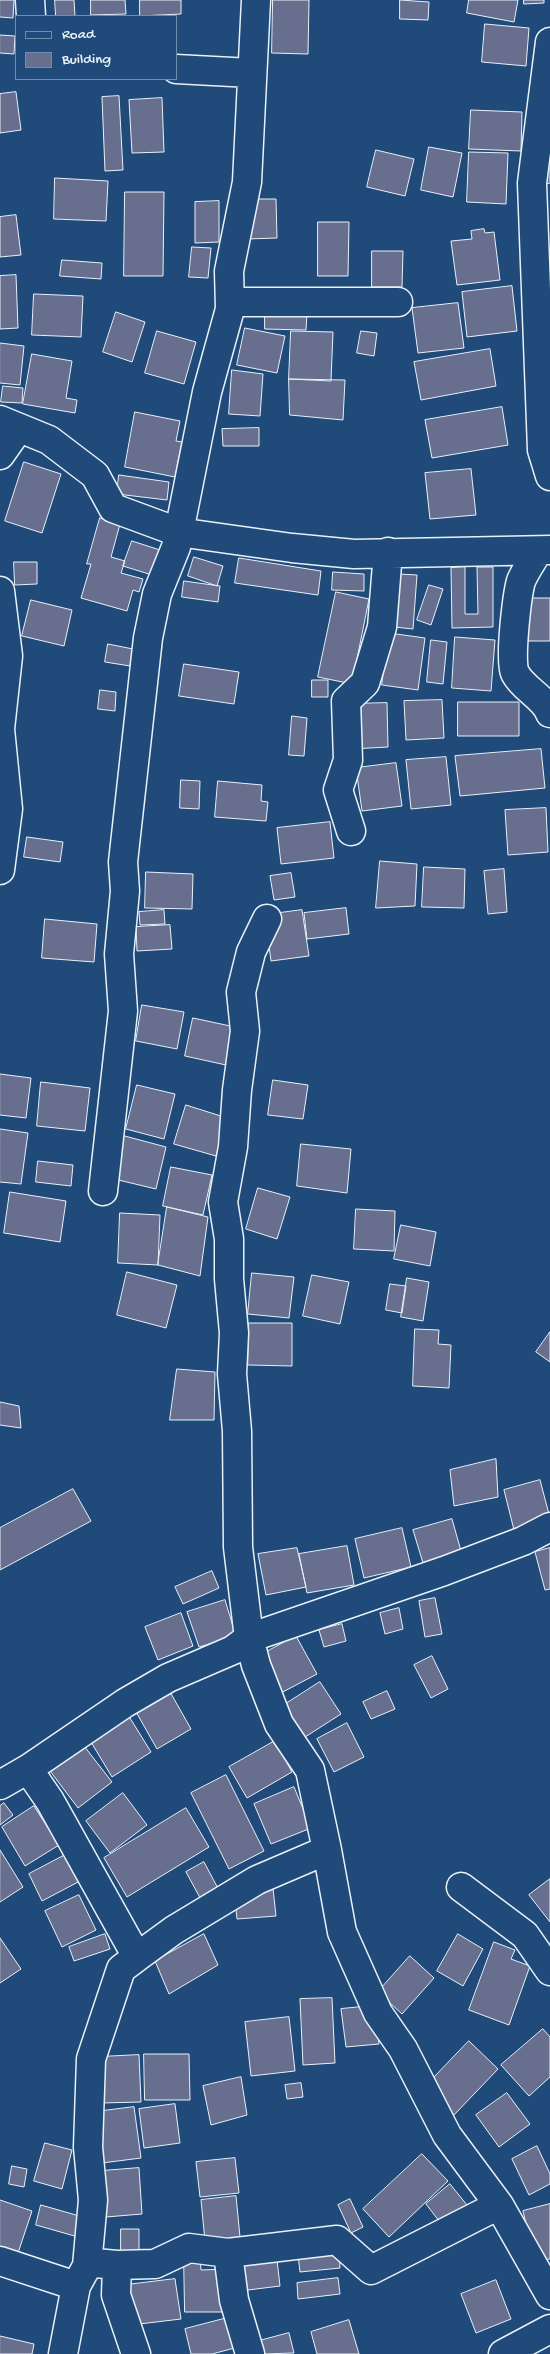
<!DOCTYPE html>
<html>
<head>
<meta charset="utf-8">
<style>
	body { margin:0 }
	#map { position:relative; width:550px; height:2354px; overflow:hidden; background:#1f4a7a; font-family:"Gochi Hand",sans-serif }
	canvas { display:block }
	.legend { position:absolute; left:15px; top:15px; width:162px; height:65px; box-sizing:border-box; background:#1f4a7a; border:1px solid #6f8dac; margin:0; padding:6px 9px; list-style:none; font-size:15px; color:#e8f1f8 }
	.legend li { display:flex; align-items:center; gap:10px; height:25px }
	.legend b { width:25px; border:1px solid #6f8dac }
</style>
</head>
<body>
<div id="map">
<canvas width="550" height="2354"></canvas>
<ul class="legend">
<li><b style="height:6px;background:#1f4a7a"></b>Road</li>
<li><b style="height:14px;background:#686f8e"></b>Building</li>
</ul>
</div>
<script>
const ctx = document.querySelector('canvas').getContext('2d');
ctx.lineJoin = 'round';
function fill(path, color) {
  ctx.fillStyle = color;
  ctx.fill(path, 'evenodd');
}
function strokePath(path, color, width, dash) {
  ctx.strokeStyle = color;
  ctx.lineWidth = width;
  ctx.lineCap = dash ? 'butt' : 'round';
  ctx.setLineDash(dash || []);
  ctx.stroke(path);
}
const building = new Path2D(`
	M0,0h14l-1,18 -13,-1z
	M55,0h19l1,16h-19z
	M91,0h34l1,14 -35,1z
	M140,0h41v14l-41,2z
	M273,0h36l-1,54 -36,-1z
	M400,0l29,2 -1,18 -28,-1z
	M469,0h49l-4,22 -47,-9z
	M524,0h20v3l-20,1z
	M485,24l44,4 -3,38 -44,-4z
	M0,35l15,1 -1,18 -14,-1z
	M16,92l5,38 -21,3v-39z
	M119,96l4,74 -18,1 -3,-74z
	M162,98l2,54 -32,1 -3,-53z
	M471,110l51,2 -1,39 -52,-2z
	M543,125h7v58l-3,1z
	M429,147l33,6 -9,44 -32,-7z
	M376,150l38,9 -9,37 -38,-9z
	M469,152l39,1 -2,51 -39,-2z
	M55,178l53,3 -2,40 -52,-2z
	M125,192h39l-1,84h-39z
	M247,199h29l1,39 -30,1z
	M219,201v41l-24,1v-41z
	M16,215l5,40 -21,2v-40z
	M318,222h31l-1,54h-30z
	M484,229l1,4 9,-1 6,48 -43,5 -6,-44 21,-2 -1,-8z
	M192,247l19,1 -3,30 -19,-1z
	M372,251h31l-1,36h-30z
	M62,260l40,3 -1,16 -41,-3z
	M16,275l2,53 -18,1v-53z
	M512,286l5,45 -50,6 -5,-45z
	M34,294l49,2 -2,41 -49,-2z
	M458,303l6,45 -46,5 -6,-45z
	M116,312l29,10 -13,40 -29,-10z
	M265,313l42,1 -1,16 -41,-1z
	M245,328l40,8 -8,37 -40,-8z
	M157,331l39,11 -12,42 -39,-11z
	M291,331l42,1 -2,49 -42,-2z
	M361,331l16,2 -3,23 -17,-3z
	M0,343l24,3 -4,39 -20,-2z
	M490,349l6,37 -75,14 -7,-38z
	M32,354l40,7 -6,37 11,2 -2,13 -52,-9z
	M232,370l31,4 -3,42 -31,-2z
	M289,379l56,1 -2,40 -53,-5z
	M3,386l20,2 -1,15 -21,-1z
	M502,407l6,38 -76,13 -7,-38z
	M135,412l45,9 -4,20 6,1 -7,35 -50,-10z
	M259,428v18h-36l-1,-17z
	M24,462l37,12 -19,59 -37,-12z
	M471,469l5,46 -46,4 -5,-46z
	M119,475l50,7 -2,18 -50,-6z
	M100,518l20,6 -9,33 14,4 -4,12 22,6 -4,13 -6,-2 -6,21 -46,-13 10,-34h-4z
	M132,541l28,9 -8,25 -29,-9z
	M194,557l29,9 -6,20 -29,-10z
	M239,558l82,13 -3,24 -83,-12z
	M14,562h23v22l-22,1z
	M465,567v47h13l-1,-47h16v60l-41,1 -1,-60z
	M333,572l31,2v17l-32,-1z
	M399,574l18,1 -4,54 -19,-2z
	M184,581l36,5 -2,16 -36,-5z
	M429,585l14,4 -12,36 -14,-5z
	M336,592l33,7 -17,85 -34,-7z
	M529,598h21v43h-21z
	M31,600l41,10 -8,36 -42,-10z
	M389,633l36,5 -7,52 -36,-5z
	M455,637l40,3 -4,51 -39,-3z
	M431,640l16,2 -4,42 -16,-2z
	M108,644l25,5 -3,17 -25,-4z
	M184,664l55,8 -5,32 -55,-8z
	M312,680h16v17h-16z
	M100,690l16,2 -1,19 -17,-2z
	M442,700l2,38 -38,2 -2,-39z
	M458,702h61v34h-61z
	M387,703l1,44 -37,2 -1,-45z
	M292,716l15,2 -3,38 -15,-1z
	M541,749l4,39 -85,8 -5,-40z
	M446,757l5,48 -40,4 -5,-49z
	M396,763l6,43 -40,5 -6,-43z
	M181,780l19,1 -1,28 -19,-1z
	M218,781l44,4 -1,16 7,1 -2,19 -51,-4z
	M546,808l2,44 -40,3 -3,-45z
	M330,822l4,36 -53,6 -4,-36z
	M27,837l36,5 -3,20 -36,-5z
	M380,861l37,3 -2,42 -39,2z
	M424,867l41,2 -1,39 -42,-1z
	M504,869l3,43 -19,2 -4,-43z
	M146,872l47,2 -1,35 -47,-1z
	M291,873l4,24 -21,3 -4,-24z
	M346,908l3,26 -42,5 -3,-26z
	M164,910l1,14 -25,1 -1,-13z
	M302,910l7,46 -38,5 -6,-46z
	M45,919l52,5 -3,38 -52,-4z
	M170,925l2,24 -35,2 -1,-24z
	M142,1005l42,7 -7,37 -41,-8z
	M193,1018l42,9 -9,38 -41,-9z
	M0,1074l31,4 -5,40 -26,-3z
	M273,1080l35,5 -5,34 -35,-4z
	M41,1082l49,6 -5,43 -48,-5z
	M137,1085l38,9 -11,45 -38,-10z
	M186,1105l41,13 -11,38 -42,-12z
	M0,1129l28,4 -7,51 -21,-2z
	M121,1135l45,12 -10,42 -46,-11z
	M301,1144l50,5 -4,44 -50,-7z
	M38,1161l35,4 -2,21 -35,-4z
	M171,1167l41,8 -9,40 -40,-9z
	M258,1188l32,9 -13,42 -31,-10z
	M10,1192l56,9 -6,41 -56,-9z
	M167,1207l41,10 -8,59 -42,-11z
	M356,1209l39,2 -1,40 -40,-2z
	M120,1213l40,2 -2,50 -40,-2z
	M401,1225l35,7 -6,34 -36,-7z
	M127,1272l50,13 -11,43 -49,-13z
	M252,1273l42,4 -5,41 -41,-4z
	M312,1275l37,7 -9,42 -37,-8z
	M407,1278l22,4 -6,39 -22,-4z
	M390,1284l16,2 -4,27 -16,-3z
	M249,1323h43v43l-44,-1z
	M415,1329l24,1 -1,14 13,1 -2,43 -36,-2z
	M550,1332v30l-14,-10z
	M177,1369l38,3 -1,48h-44z
	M0,1402l19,4 2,22 -21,-3z
	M496,1459l2,38 -44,9 -4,-36z
	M540,1480l10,38 -35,16 -11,-44z
	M73,1489l18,32 -91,49v-42z
	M452,1519l9,32 -38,12 -10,-33z
	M402,1528l9,39 -47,11 -9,-39z
	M347,1546l7,39 -47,8 -8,-39z
	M297,1548l9,39 -40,8 -8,-41z
	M550,1548v41l-5,1 -10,-38z
	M212,1571l7,17 -36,16 -8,-17z
	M435,1598l7,36 -17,3 -6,-36z
	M225,1600l11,36 -37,11 -12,-35z
	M399,1608l4,21 -18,5 -5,-21z
	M181,1613l12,33 -35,14 -13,-33z
	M342,1624l4,17 -22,6 -5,-17z
	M296,1636l21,38 -38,20 -20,-38z
	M432,1656l16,33 -17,9 -17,-33z
	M320,1682l21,32 -39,25 -21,-32z
	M169,1690l22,39 -34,20 -22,-39z
	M387,1691l8,18 -24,10 -8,-17z
	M130,1718l21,34 -39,25 -21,-35z
	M347,1723l17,34 -30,15 -17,-33z
	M275,1741l17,31 -45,26 -18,-31z
	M81,1742l31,40 -34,26 -31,-41z
	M226,1775l38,76 -35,18 -38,-76z
	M294,1787l17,41 -40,16 -17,-40z
	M123,1793l24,32 -37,28 -24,-32z
	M4,1803l9,12 -13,10v-19z
	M34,1806l25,39 -34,21 -23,-39z
	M186,1808l23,39 -82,50 -23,-39z
	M0,1850l23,37 -23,15z
	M67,1854l13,27 -38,20 -13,-27z
	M204,1862l18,34 -18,9 -18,-33z
	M272,1879l4,37 -39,3 -4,-37z
	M550,1879v43l-21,-27z
	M79,1895l17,35 -34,17 -17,-36z
	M105,1934l5,15 -36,12 -5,-14z
	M204,1934l14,31 -49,29 -14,-33z
	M458,1934l25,15 -20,37 -26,-15z
	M0,1938l21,31 -21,14z
	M494,1942l21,8 -4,9 19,7 -21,59 -40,-15z
	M410,1956l24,22 -32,36 -24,-22z
	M332,1998l3,65 -32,2 -3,-66z
	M371,2006l5,11 3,27 -33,3 -5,-38z
	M289,2017l6,54 -44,5 -6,-54z
	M543,2029l7,8v40l-21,19 -28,-31z
	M469,2041l29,28 -45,47 -29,-28z
	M144,2054h45l1,46h-45z
	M139,2055l2,47 -40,1 -2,-46z
	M241,2077l6,38 -36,10 -8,-39z
	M301,2083l2,14 -16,2 -2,-14z
	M507,2093l23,31 -31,23 -23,-32z
	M175,2104l5,39 -36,5 -5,-39z
	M134,2107l7,51 -39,5 -7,-51z
	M45,2143l27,7 -10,39 -28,-8z
	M537,2146l13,28v10l-21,11 -17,-36z
	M422,2154l26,27 -59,56 -26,-28z
	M235,2158l4,35 -39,4 -4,-35z
	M12,2166l15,3 -3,18 -15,-3z
	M139,2168l3,46 -36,3 -4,-46z
	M450,2184l21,26 -25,20 -20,-26z
	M236,2196l4,41 -35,4 -4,-41z
	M350,2199l13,28 -12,6 -13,-28z
	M0,2200l32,11 -15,45 -17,-6z
	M550,2204v55l-15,3 -12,-51z
	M41,2205l42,12 -5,20 -42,-12z
	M121,2229h18v32h-18z
	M276,2251l4,35 -40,5 -5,-35z
	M339,2251l1,17 -40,4 -2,-17z
	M184,2257h16l1,13 25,-1 1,43h-42z
	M338,2278l2,16 -42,5 -1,-16z
	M175,2279l6,40 -50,6 -5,-40z
	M496,2280l15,39 -35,14 -15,-39z
	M235,2316l7,30 -30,8h-21l-6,-25z
	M349,2320l10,34h-42l-6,-22z
	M289,2333l5,20 -32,1 -3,-13z
	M0,2336l34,8 -2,10h-32z`);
fill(building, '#686f8e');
strokePath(building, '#e8f1f8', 1);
const minor = new Path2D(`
	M30,0l1,16
	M550,42l-18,141 10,267 8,26
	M176,69l75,4
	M230,302h168
	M0,420l49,20 46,35 18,33 65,24 114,16 62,6 196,-4
	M0,455l19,-27
	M538,551c-5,9 -13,20 -17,30 -4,14 -12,82 -6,92 8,16 29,24 35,40
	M0,591l8,65 -8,73 8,80 -8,61
	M351,831l-13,-41 10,-30 -2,-59 19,-18 17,-56 6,-75
	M103,1191l20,-180 -4,-57 6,-63 -2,-29 25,-224 9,-44 19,-47 31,-155 23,-83 -1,-38 18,-89 9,-182
	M28,1769l22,32 87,156 -16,12 -30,90 -3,88 5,53 -6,66
	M0,1785l28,-16 97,-66 43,-25 65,-28 16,-12 -11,-91 -1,-116 -5,-57 2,-41 -5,-54v-40l-6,-37 10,-55 4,-57 8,-59 -4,-39 10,-40 16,-33
	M327,1850l15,82 36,81 25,36 44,86 52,70 51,90
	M461,1887l64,48 25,36
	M137,1957l37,-27 83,-50 70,-30 -17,-80 -31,-46 -23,-59 -7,-27 195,-67 79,-30 27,-14
	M228,2253l109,-13 34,30 128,-65
	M0,2261l76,25
	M117,2265l-1,30 20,59
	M63,2354l13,-68 11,-20 8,-3 22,2 38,-1 34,-16 39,5 6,47 16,54
	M503,2354l47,-25`);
strokePath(minor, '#e8f1f8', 31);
strokePath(minor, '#1f4a7a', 28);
</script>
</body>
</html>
